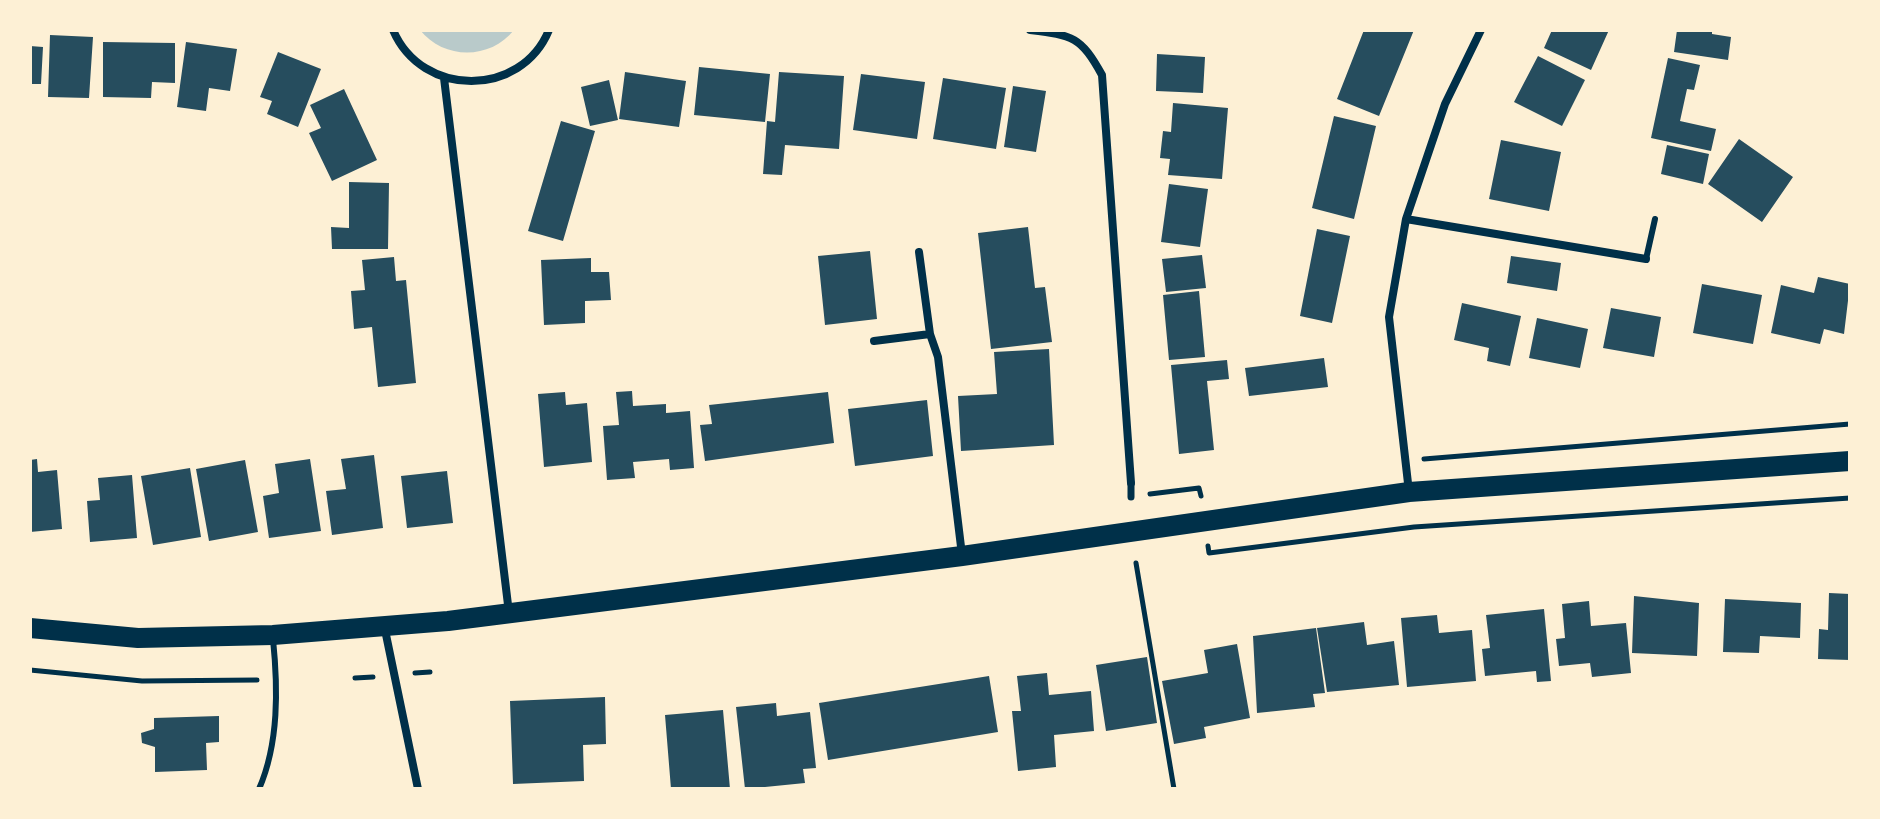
<!DOCTYPE html>
<html>
<head>
<meta charset="utf-8">
<style>
	body { margin:0 }
	#map { position:relative; width:1880px; height:819px; overflow:hidden; background:#fdf0d5; font-family:Jost,sans-serif }
	canvas { display:block }
	.frame { position:absolute; inset:0; border:32px solid #fdf0d5; pointer-events:none }
</style>
</head>
<body>
<div id="map">
<canvas width="1880" height="819"></canvas>
<div class="frame"></div>
</div>
<script>
const ctx = document.querySelector('canvas').getContext('2d');
ctx.lineJoin = 'round';
function fill(path, color) {
  ctx.fillStyle = color;
  ctx.fill(path, 'evenodd');
}
function strokePath(path, color, width, dash) {
  ctx.strokeStyle = color;
  ctx.lineWidth = width;
  ctx.lineCap = dash ? 'butt' : 'round';
  ctx.setLineDash(dash || []);
  ctx.stroke(path);
}
fill(new Path2D(`
	M420,30h94c-24,30 -70,30 -94,0z`), '#b9caca');
fill(new Path2D(`
	M1364,30h50l-35,86 -42,-17z
	M1552,30h57l-18,40 -47,-22z
	M1677,30h35v4l19,3 -3,23 -54,-8z
	M50,35l43,2 -4,61 -41,-1z
	M103,42l72,1v40l-23,-1 -1,16 -48,-1z
	M186,42l51,7 -7,42 -21,-3 -3,23 -29,-4z
	M30,46l13,1 -2,37h-11z
	M278,52l43,17 -23,58 -31,-13 5,-13 -12,-4z
	M1157,54l48,3 -2,36 -47,-2z
	M1538,56l47,24 -23,46 -48,-24z
	M1668,58l32,7 -6,25 -7,-1 -7,32 36,8 -5,22 -60,-13z
	M699,67l71,7 -5,48 -71,-7z
	M625,72l61,9 -7,46 -60,-8z
	M779,72l65,4 -5,73 -54,-4 -3,30 -19,-1 4,-53 8,1z
	M861,74l64,8 -8,57 -64,-9z
	M943,78l63,10 -10,61 -63,-10z
	M609,80l9,40 -28,6 -9,-39z
	M1013,86l33,5 -10,61 -32,-5z
	M344,89l33,71 -45,21 -23,-48 12,-5 -11,-23z
	M1173,103l55,5 -6,71 -54,-4 2,-16 -10,-1 3,-27 8,1z
	M1334,116l42,10 -22,93 -42,-11z
	M561,121l34,10 -32,110 -35,-10z
	M1739,139l54,38 -31,45 -54,-38z
	M1501,140l60,12 -12,59 -60,-12z
	M1667,145l42,9 -6,30 -42,-10z
	M349,182l40,1 -1,66h-56l-1,-22 18,1z
	M1169,184l39,5 -8,58 -39,-5z
	M1028,227l7,61 10,-1 7,55 -61,7 -13,-116z
	M1317,229l33,7 -18,87 -32,-7z
	M870,251l7,68 -52,6 -7,-69z
	M1202,255l4,33 -40,4 -4,-33z
	M1511,256l50,7 -4,28 -50,-8z
	M394,257l2,24 10,-1 10,103 -38,4 -6,-60 -18,2 -3,-38 14,-1 -3,-30z
	M591,258v14h18l2,28 -26,1v22l-41,2 -3,-65z
	M1818,277l32,7 -6,50 -20,-5 -4,15 -49,-11 10,-48 33,8z
	M1702,284l60,11 -9,49 -60,-11z
	M1199,291l6,66 -36,3 -6,-65z
	M1462,303l59,13 -11,50 -23,-5 2,-13 -35,-8z
	M1611,308l50,9 -7,40 -51,-9z
	M1537,318l51,11 -8,39 -51,-10z
	M1049,349l5,96 -93,6 -3,-55 39,-2 -3,-42z
	M1324,358l4,29 -79,9 -4,-28z
	M1227,360l2,19 -22,2 7,69 -35,4 -8,-89z
	M632,391l1,15 33,-2v9l24,-2 4,57 -24,2 -1,-11 -36,3 2,16 -28,2 -4,-54 16,-1 -3,-33z
	M565,392l1,13 21,-2 5,59 -48,5 -6,-73z
	M828,392l6,51 -129,18 -5,-36 12,-1 -3,-19z
	M927,400l6,56 -78,10 -7,-57z
	M374,455l9,73 -51,7 -6,-44 20,-2 -5,-30z
	M37,459l1,13 19,-2 5,59 -32,3v-72z
	M310,459l11,72 -52,7 -6,-42 16,-3 -4,-29z
	M245,460l13,72 -49,9 -13,-72z
	M190,468l11,69 -48,8 -12,-69z
	M447,471l6,52 -46,5 -6,-52z
	M132,475l5,63 -47,4 -3,-41 13,-1 -2,-22z
	M1829,593l21,1v66l-32,-1 1,-30 9,1z
	M1634,596l65,7 -2,53 -65,-3z
	M1725,599l76,4 -1,35 -40,-2 -1,17 -36,-1z
	M1589,601l2,25 35,-3 5,50 -39,4 -2,-14 -31,3 -3,-27 9,-1 -3,-34z
	M1544,609l7,72 -14,1 -1,-11 -51,5 -3,-27 8,-1 -4,-33z
	M1437,615l2,18 33,-3 4,51 -69,6 -6,-69z
	M1364,622l3,23 27,-4 5,44 -72,7 -10,-64z
	M1316,628l9,65 -12,1 2,13 -58,6 -4,-77z
	M1237,644l13,74 -46,9 2,11 -32,6 -12,-63 46,-8 -4,-23z
	M1147,657l10,66 -51,8 -10,-66z
	M1047,673l2,22 42,-4 3,40 -40,4 2,32 -38,4 -6,-60h9l-4,-35z
	M989,676l9,56 -170,28 -9,-57z
	M605,697l1,47 -23,1 1,36 -71,3 -3,-83z
	M776,703l1,13 33,-4 6,56 -13,1 2,14 -60,6 -9,-82z
	M723,710l7,79h-59l-6,-74z
	M219,716v26l-13,1 1,27 -52,2v-25l-13,-4 -1,-10 13,-4v-11z`), '#264d5e');
strokePath(new Path2D(`
	M1424,459l426,-35
	M1150,494l49,-6 2,8
	M1208,546l1,7 205,-26 436,-29
	M1136,563l38,226
	M30,670l112,11 115,-1
	M415,673l15,-1
	M355,678l18,-1`), '#003049', 5);
strokePath(new Path2D(`
	M1646,259l9,-40
	M259,789c20,-46 19,-101 14,-150`), '#003049', 6);
strokePath(new Path2D(`
	M1131,497v-14`), '#003049', 7);
strokePath(new Path2D(`
	M393,30c29,68 128,68 156,0
	M1030,30c43,5 51,7 72,45l29,408
	M444,78l65,535
	M1406,219l240,40
	M919,252l11,82 8,23 24,198
	M874,341l56,-7
	M1409,492l-20,-175 17,-98 39,-115 36,-74
	M384,625l34,164`), '#003049', 8);
strokePath(new Path2D(`
	M30,628l108,10 135,-3 175,-14 514,-65 447,-64 441,-31`), '#003049', 20);
</script>
</body>
</html>
